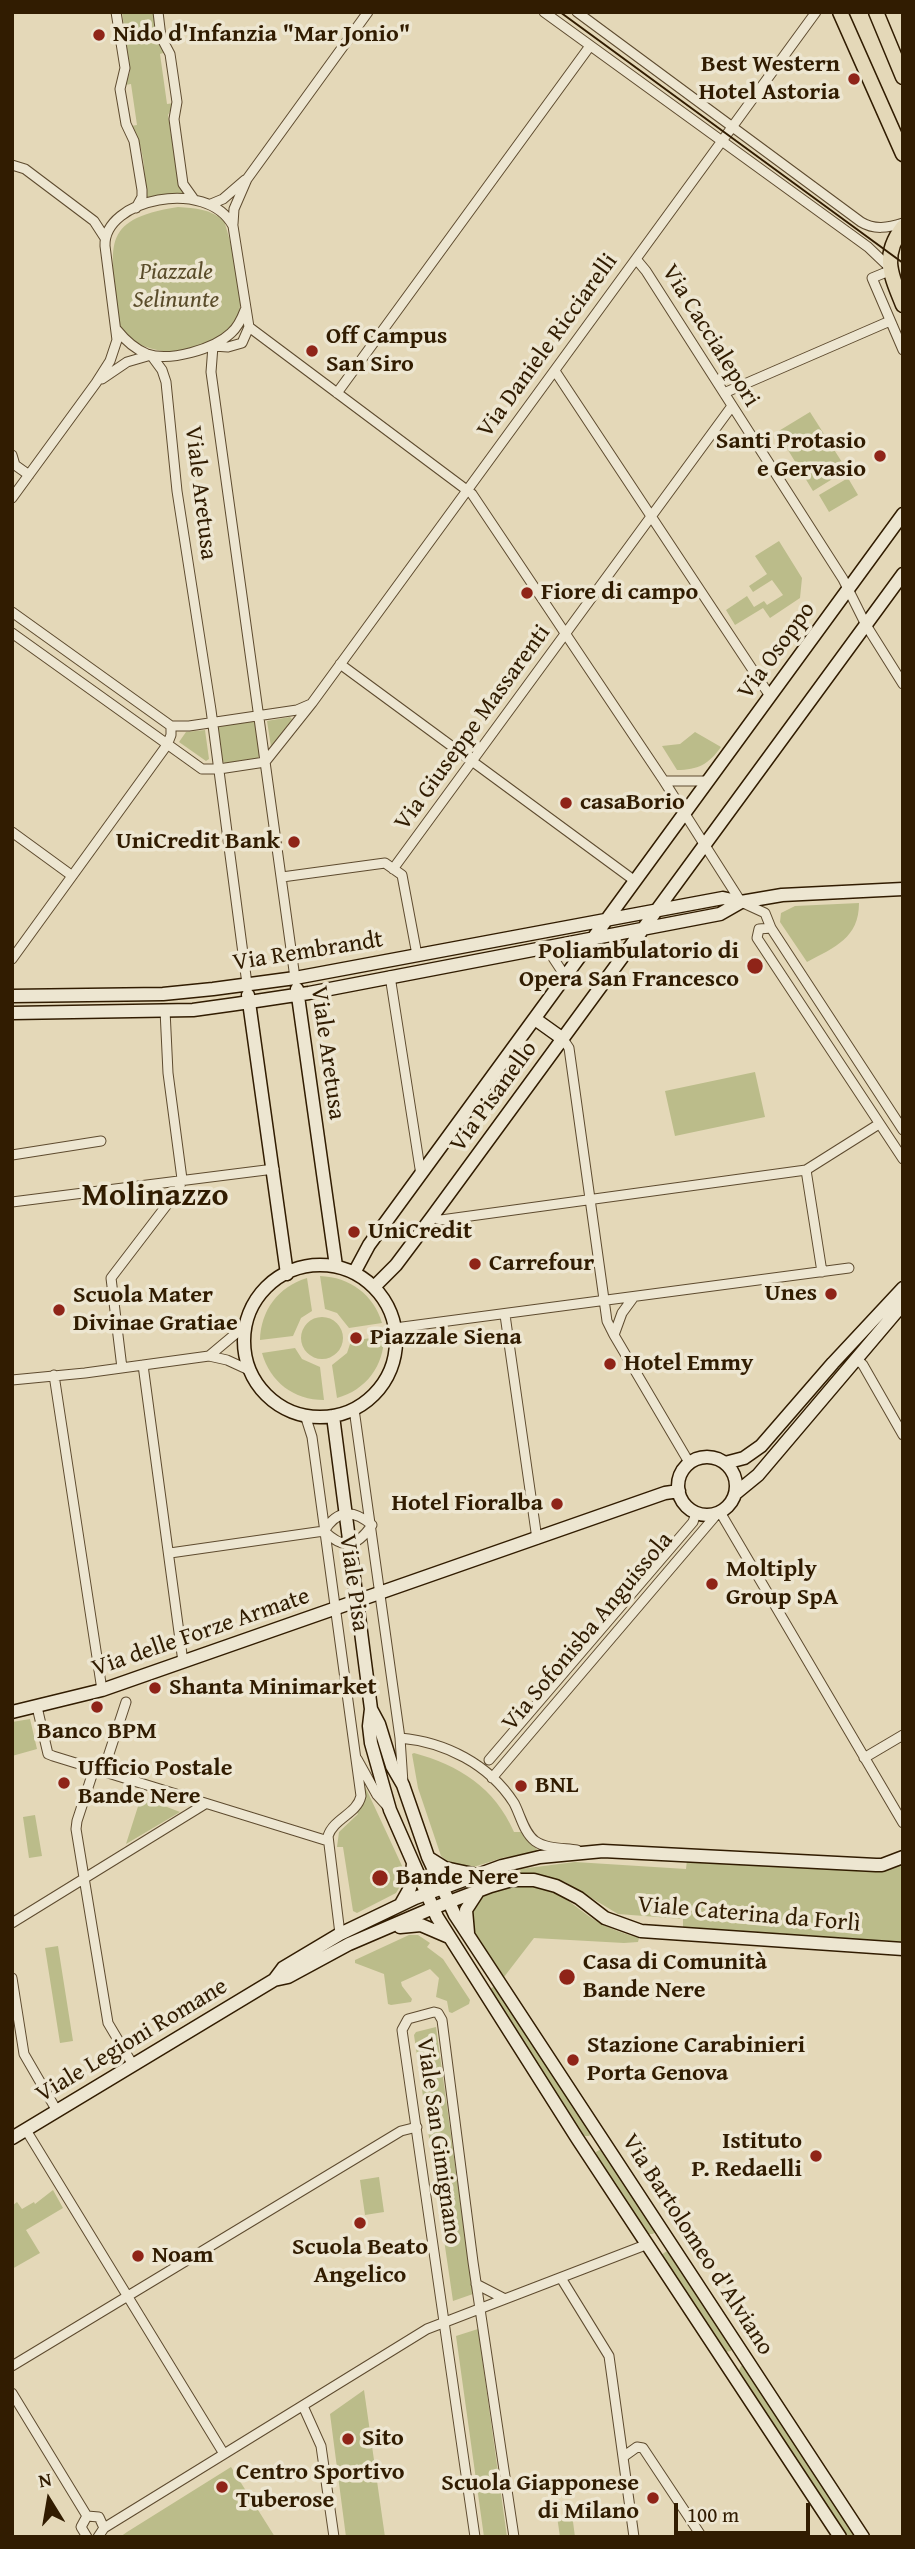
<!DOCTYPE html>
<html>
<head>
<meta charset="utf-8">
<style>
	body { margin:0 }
	#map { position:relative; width:915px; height:2549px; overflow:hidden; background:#e4d8b8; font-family:"Gentium Book Plus",serif }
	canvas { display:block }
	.frame { position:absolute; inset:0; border:14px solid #311c01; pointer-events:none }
	.north { position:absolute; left:14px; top:2465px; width:70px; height:70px; -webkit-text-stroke:5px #ede6d1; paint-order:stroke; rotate:349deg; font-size:19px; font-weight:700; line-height:28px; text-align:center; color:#311c01 }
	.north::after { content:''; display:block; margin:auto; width:24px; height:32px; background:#311c01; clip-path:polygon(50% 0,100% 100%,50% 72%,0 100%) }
	.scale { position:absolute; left:674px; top:2503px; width:136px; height:32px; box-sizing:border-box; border:4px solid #311c01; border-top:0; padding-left:9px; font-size:21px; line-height:24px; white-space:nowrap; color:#311c01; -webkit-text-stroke:5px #ede6d1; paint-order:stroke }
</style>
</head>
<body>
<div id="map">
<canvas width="915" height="2549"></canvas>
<div class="frame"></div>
<div class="north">N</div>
<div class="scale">100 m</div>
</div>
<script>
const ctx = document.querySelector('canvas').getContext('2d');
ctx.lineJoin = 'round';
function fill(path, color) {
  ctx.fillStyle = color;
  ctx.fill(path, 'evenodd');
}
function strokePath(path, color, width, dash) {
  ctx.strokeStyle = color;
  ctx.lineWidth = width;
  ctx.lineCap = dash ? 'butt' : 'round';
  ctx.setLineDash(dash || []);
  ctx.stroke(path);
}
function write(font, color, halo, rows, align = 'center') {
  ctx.font = font + ' "Gentium Book Plus",serif';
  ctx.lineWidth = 7;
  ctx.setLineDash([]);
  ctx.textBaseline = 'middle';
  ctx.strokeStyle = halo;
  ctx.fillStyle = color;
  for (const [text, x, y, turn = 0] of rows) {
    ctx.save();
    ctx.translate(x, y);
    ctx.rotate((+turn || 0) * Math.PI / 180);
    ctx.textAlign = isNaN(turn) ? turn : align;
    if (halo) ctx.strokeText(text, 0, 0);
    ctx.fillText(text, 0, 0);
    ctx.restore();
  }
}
fill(new Path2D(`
	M122,12h32l4,30 8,10 -6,2 7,50 7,-1 -6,12 10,66 7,15 -43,6c5,-23 3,-56 -11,-76l6,-1 -6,-41 -6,1 5,-13z
	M178,207c17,1 33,2 46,14 7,21 22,76 14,96 -17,43 -110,49 -122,-1 -2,-69 -20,-96 62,-109z
	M810,412l37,58 -34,21 -36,-59z
	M848,478l10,17 -29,17 -10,-17z
	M779,541l23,37 -2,20 -30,20 -7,-10 -28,17 -9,-15 21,-14 7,11 10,-6 3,4 16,-10 -11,-15 -19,12 -4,-6 18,-12 -12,-18z
	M290,717l2,2 -21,28 -4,-26z
	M253,720l4,2 4,32 -3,4 -33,5 -4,-3 -4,-31 4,-5z
	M205,730l4,29 -3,2 -27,-19 7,-10z
	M695,732l26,15c-12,17 -23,23 -44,23l-15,-24 18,-2z
	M859,903c0,35 -24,44 -52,59l-27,-40 1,-9 14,-7z
	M755,1072l10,45 -90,19 -10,-45z
	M320,1276c30,1 54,19 62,47l-33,5 -12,-15 -12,-4z
	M307,1278l5,33 -11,7 -8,18 -33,4c1,-30 18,-53 47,-62z
	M301 1338a21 21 0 1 1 42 0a21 21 0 1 1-42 0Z
	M384,1336c0,30 -18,54 -47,62l-5,-33 15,-12 4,-12z
	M295,1348l7,11 18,8 4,33c-30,0 -54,-18 -62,-47z
	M30,1719l7,30 -25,7v-34z
	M414,1753c45,12 81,35 100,79h9l7,11 9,8 -37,7 -41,13 -20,-15 -23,-68 -6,-34z
	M363,1782l40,86 2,10 -9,15 -39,20 -4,-2 -10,-64h-6l2,-15 19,-18 -3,-4z
	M141,1797l39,15 -54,32z
	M35,1815l7,41 -13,2 -6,-41z
	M687,1860l198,11 18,-8v81l-220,-13v-12l-65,-5 -53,-32 -17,-5 -27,-3 -1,-5 55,-7 111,7z
	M525,1886c37,3 44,18 73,36 13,7 27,12 41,16l-1,4 -14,1 -90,-5 -30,39 -34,-51 -3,-8 10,-20 28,-10z
	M409,1935h9l12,8 -3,4 16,12 27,41 -1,4 -17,9 -3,-1 -2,-11 -11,-4 3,-19 -9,-9 -29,13 1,4 10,13 -1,3 -20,3 -3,-1 -4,-30 -29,-11v-3z
	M58,1946l15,95 -13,2 -15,-95z
	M495,1986l97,147 -3,3h-6l-95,-146z
	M436,2027l37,267 -20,7 -39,-266 2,-3z
	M601,2149l3,1 52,81 -3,3h-6l-50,-76 -1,-6z
	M379,2177l5,35 -19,3 -5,-35z
	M53,2190l10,18 -37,22 14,23 -28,16v-63l5,-4 5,7 12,-7 1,2z
	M670,2249l63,98 -2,4 -6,1 -64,-97z
	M478,2329l29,208h-23l-28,-201z
	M741,2366h3l115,171h-14l-107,-164z
	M364,2390l21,147h-39l-16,-123z
	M231,2467l44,70h-155l7,-5z
	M572,2514l3,23h-15l-3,-21z`), '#bbbc8a');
const street = new Path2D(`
	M116,12l9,56 -5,21 6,35 8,17 8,49v7l-6,11
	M158,12l3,25 9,17 7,48 -3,17 9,65 10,14
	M544,12l302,219 22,16 21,20
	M577,12l284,210c13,8 27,6 42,1
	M12,165l13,4 69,52 11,17
	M211,204l12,-5 22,-19
	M233,224l1,-15 13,-30 121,-167
	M636,259l10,12 197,308 23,46 37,59
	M889,271l-17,7 31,72
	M117,330c8,10 18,19 30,24 23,8 67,-5 84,-21 7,-6 11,-15 14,-23
	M213,346l-2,26 84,606
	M213,346l15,1 14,-4 7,-16
	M151,355l11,15 4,12 11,109 34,219 36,274
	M555,371l215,325
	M102,379l25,-17 24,-7
	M337,393l253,-347
	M724,393l166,-72
	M12,455l3,10 14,10
	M12,498l84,-115 14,-22 7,-21 -12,-94c-2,-47 102,-69 128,-20l16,101 223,167 192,287 77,121 24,11 6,15 132,202
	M12,612l159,114h18l108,-16 14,-6
	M12,633l190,136h17l46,-7
	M340,664l295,217
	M265,762l47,-59 504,-691
	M664,781h44
	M12,832l59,43
	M393,869l339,-463
	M282,877l103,-14 17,12 15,80
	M771,928l-12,1 -2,9 146,221
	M546,947l19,29
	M12,959l155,-214 4,-10v-9
	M390,976l31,199
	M563,1039l6,9 38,273 7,14 76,129
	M12,1155l89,-14
	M806,1170l16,102
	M12,1202l262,-33
	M432,1217l9,3 365,-50 73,-46
	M505,1315l32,224
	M395,1328l454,-60
	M614,1335l8,-22 11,-15
	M209,1356l37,-31
	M857,1359l6,6 40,70
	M143,1365l40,297
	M122,1368l-11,-90 68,-89 3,-10 -14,-106 -3,-63
	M54,1375l48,315
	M12,1380l73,-7 124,-17 18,4 24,11
	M354,1409l46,329 3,45
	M305,1415l7,22 49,359c-4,18 -27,22 -33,40l12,98
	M720,1512l183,311
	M324,1531c20,19 32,17 48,-6
	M324,1531c14,-22 29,-22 48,-6
	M170,1553l154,-22
	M37,1707l11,47 5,2 275,85
	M400,1738c45,4 89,26 114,65 6,11 10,30 21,38 11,8 29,7 42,9
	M864,1758l39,-23
	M357,1759l20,36 10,11
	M489,1760l204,-238 3,-9
	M94,1769l-17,52 -1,8 32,194 25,42
	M103,1772l23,-70
	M492,1778l225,-264
	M12,1923l193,-119
	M12,1978l12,76 33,57
	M26,2130l198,324
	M561,2278l48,78 25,181
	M476,2284l29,15
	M12,2366l389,-235 16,-4
	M12,2393l75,123
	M303,2406l18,40 13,91
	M623,2457l14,-10 6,1 59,89
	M87,2516l-6,11 6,10
	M87,2516l12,1 5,11
	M98,2537l6,-9 323,-199 221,-85
	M475,2537l-73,-507 6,-11 26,-7 4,1 4,7 31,242 41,275`);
const secondary = new Path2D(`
	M297,989l39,277
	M248,995l39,279
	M12,996l151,-2 50,-5 82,-11 428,-80 18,4 41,-7 121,-6
	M12,1013l181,-3 43,-6 73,-11 411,-79 21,-12
	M535,1019l28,20
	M244 1341a76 76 0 1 1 152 0a76 76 0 1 1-152 0Z
	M354,1273l15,-28 534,-731
	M374,1287l22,-22 36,-48 471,-643
	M333,1416l38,293 -2,17 2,17 19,67 47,107 140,221 263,399
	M678 1486a29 29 0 1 1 58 0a29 29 0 1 1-58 0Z
	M725,1463l19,-5 17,-12 72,-83 70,-75
	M736,1493l22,-18 145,-171
	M371,1709l8,15 13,42 11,19 25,72 27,58 408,622
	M12,1712l90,-22 563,-197 14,-2
	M429,1858l16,10 28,6
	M401,1904l9,-16 3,-24
	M400,1927l21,-2 28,12
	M468,1933l-2,-23 13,-20
	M274,1980l9,-12 57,-34 75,-36 87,-32 38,-9 63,-6 273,14h6l21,-8
	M12,2138l262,-158 14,-3 61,-33 84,-36 58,-22 21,-6h22l22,6 23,12 26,20 36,13 262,18`);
const primary = new Path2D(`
	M840,12l63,142
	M876,12l27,65
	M903,227c-22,29 -12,48 0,78`);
strokePath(street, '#5e4b2f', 11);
strokePath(secondary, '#311c01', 15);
strokePath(primary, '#311c01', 17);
strokePath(street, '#ede6d1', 9);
strokePath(secondary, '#ede6d1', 12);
strokePath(primary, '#e4d8b8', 14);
strokePath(new Path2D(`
	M560,12l343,251`), '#311c01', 2);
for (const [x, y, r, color] of [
	[99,35,7,"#8f2418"],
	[854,79,7,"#8f2418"],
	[312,351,7,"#8f2418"],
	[880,456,7,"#8f2418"],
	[527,593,7,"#8f2418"],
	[566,803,7,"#8f2418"],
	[294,842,7,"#8f2418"],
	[755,966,9,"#8f2418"],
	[354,1232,7,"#8f2418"],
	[475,1264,7,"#8f2418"],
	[831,1294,7,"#8f2418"],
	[59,1310,7,"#8f2418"],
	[356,1338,7,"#8f2418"],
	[610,1364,7,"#8f2418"],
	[557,1504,7,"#8f2418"],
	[712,1584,7,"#8f2418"],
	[155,1688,7,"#8f2418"],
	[97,1707,7,"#8f2418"],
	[64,1783,7,"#8f2418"],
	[521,1786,7,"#8f2418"],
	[380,1878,9,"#8f2418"],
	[567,1977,9,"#8f2418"],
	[573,2060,7,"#8f2418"],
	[816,2156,7,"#8f2418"],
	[360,2223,7,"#8f2418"],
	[138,2256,7,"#8f2418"],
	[348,2439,7,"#8f2418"],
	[222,2487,7,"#8f2418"],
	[653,2498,7,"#8f2418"]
]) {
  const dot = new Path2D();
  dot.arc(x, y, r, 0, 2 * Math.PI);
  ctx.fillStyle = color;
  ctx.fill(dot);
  strokePath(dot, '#ede6d1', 2.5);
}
write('bold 24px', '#311c01', '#ede6d1', [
	["Nido d'Infanzia \"Mar Jonio\"",113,35],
	["Best Western",840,65,"right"],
	["Hotel Astoria",840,93,"right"],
	["Off Campus",326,337],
	["San Siro",326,365],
	["Santi Protasio",866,442,"right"],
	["e Gervasio",866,470,"right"],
	["Fiore di campo",541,593],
	["casaBorio",580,803],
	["UniCredit Bank",280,842,"right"],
	["Poliambulatorio di",739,952,"right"],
	["Opera San Francesco",739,980,"right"],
	["UniCredit",368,1232],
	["Carrefour",489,1264],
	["Unes",817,1294,"right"],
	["Scuola Mater",73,1296],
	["Divinae Gratiae",73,1324],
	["Piazzale Siena",370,1338],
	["Hotel Emmy",624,1364],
	["Hotel Fioralba",543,1504,"right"],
	["Moltiply",726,1570],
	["Group SpA",726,1598],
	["Shanta Minimarket",169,1688],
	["Banco BPM",97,1732,"center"],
	["Ufficio Postale",78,1769],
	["Bande Nere",78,1797],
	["BNL",535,1786],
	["Bande Nere",396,1878],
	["Casa di Comunità",583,1963],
	["Bande Nere",583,1991],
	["Stazione Carabinieri",587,2046],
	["Porta Genova",587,2074],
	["Istituto",802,2142,"right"],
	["P. Redaelli",802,2170,"right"],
	["Scuola Beato",360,2248,"center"],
	["Angelico",360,2276,"center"],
	["Noam",152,2256],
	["Sito",362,2439],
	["Centro Sportivo",236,2473],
	["Tuberose",236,2501],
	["Scuola Giapponese",639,2484,"right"],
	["di Milano",639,2512,"right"]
], 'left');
write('italic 24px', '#5a4c2a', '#ede6d1', [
	["Piazzale",176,273],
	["Selinunte",176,301]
]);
write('24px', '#311c01', '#ede6d1', [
	["Via Caccialepori",710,336,58],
	["Via Daniele Ricciarelli",548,346,-54],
	["Viale Aretusa",200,493,83],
	["Via Osoppo",777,651,-54],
	["Via Giuseppe Massarenti",473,728,-54],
	["Via Rembrandt",308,952,-9],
	["Viale Aretusa",327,1053,82],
	["Via Pisanello",494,1097,-54],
	["Viale Pisa",353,1583,82],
	["Via Sofonisba Anguissola",588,1632,-50],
	["Via delle Forze Armate",201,1633,-19],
	["Viale Caterina da Forlì",749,1915,5],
	["Viale Legioni Romane",132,2041,-31],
	["Viale San Gimignano",438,2141,82],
	["Via Bartolomeo d'Alviano",697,2245,57]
]);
write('bold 32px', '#311c01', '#ede6d1', [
	["Molinazzo",155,1197]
]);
</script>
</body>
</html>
